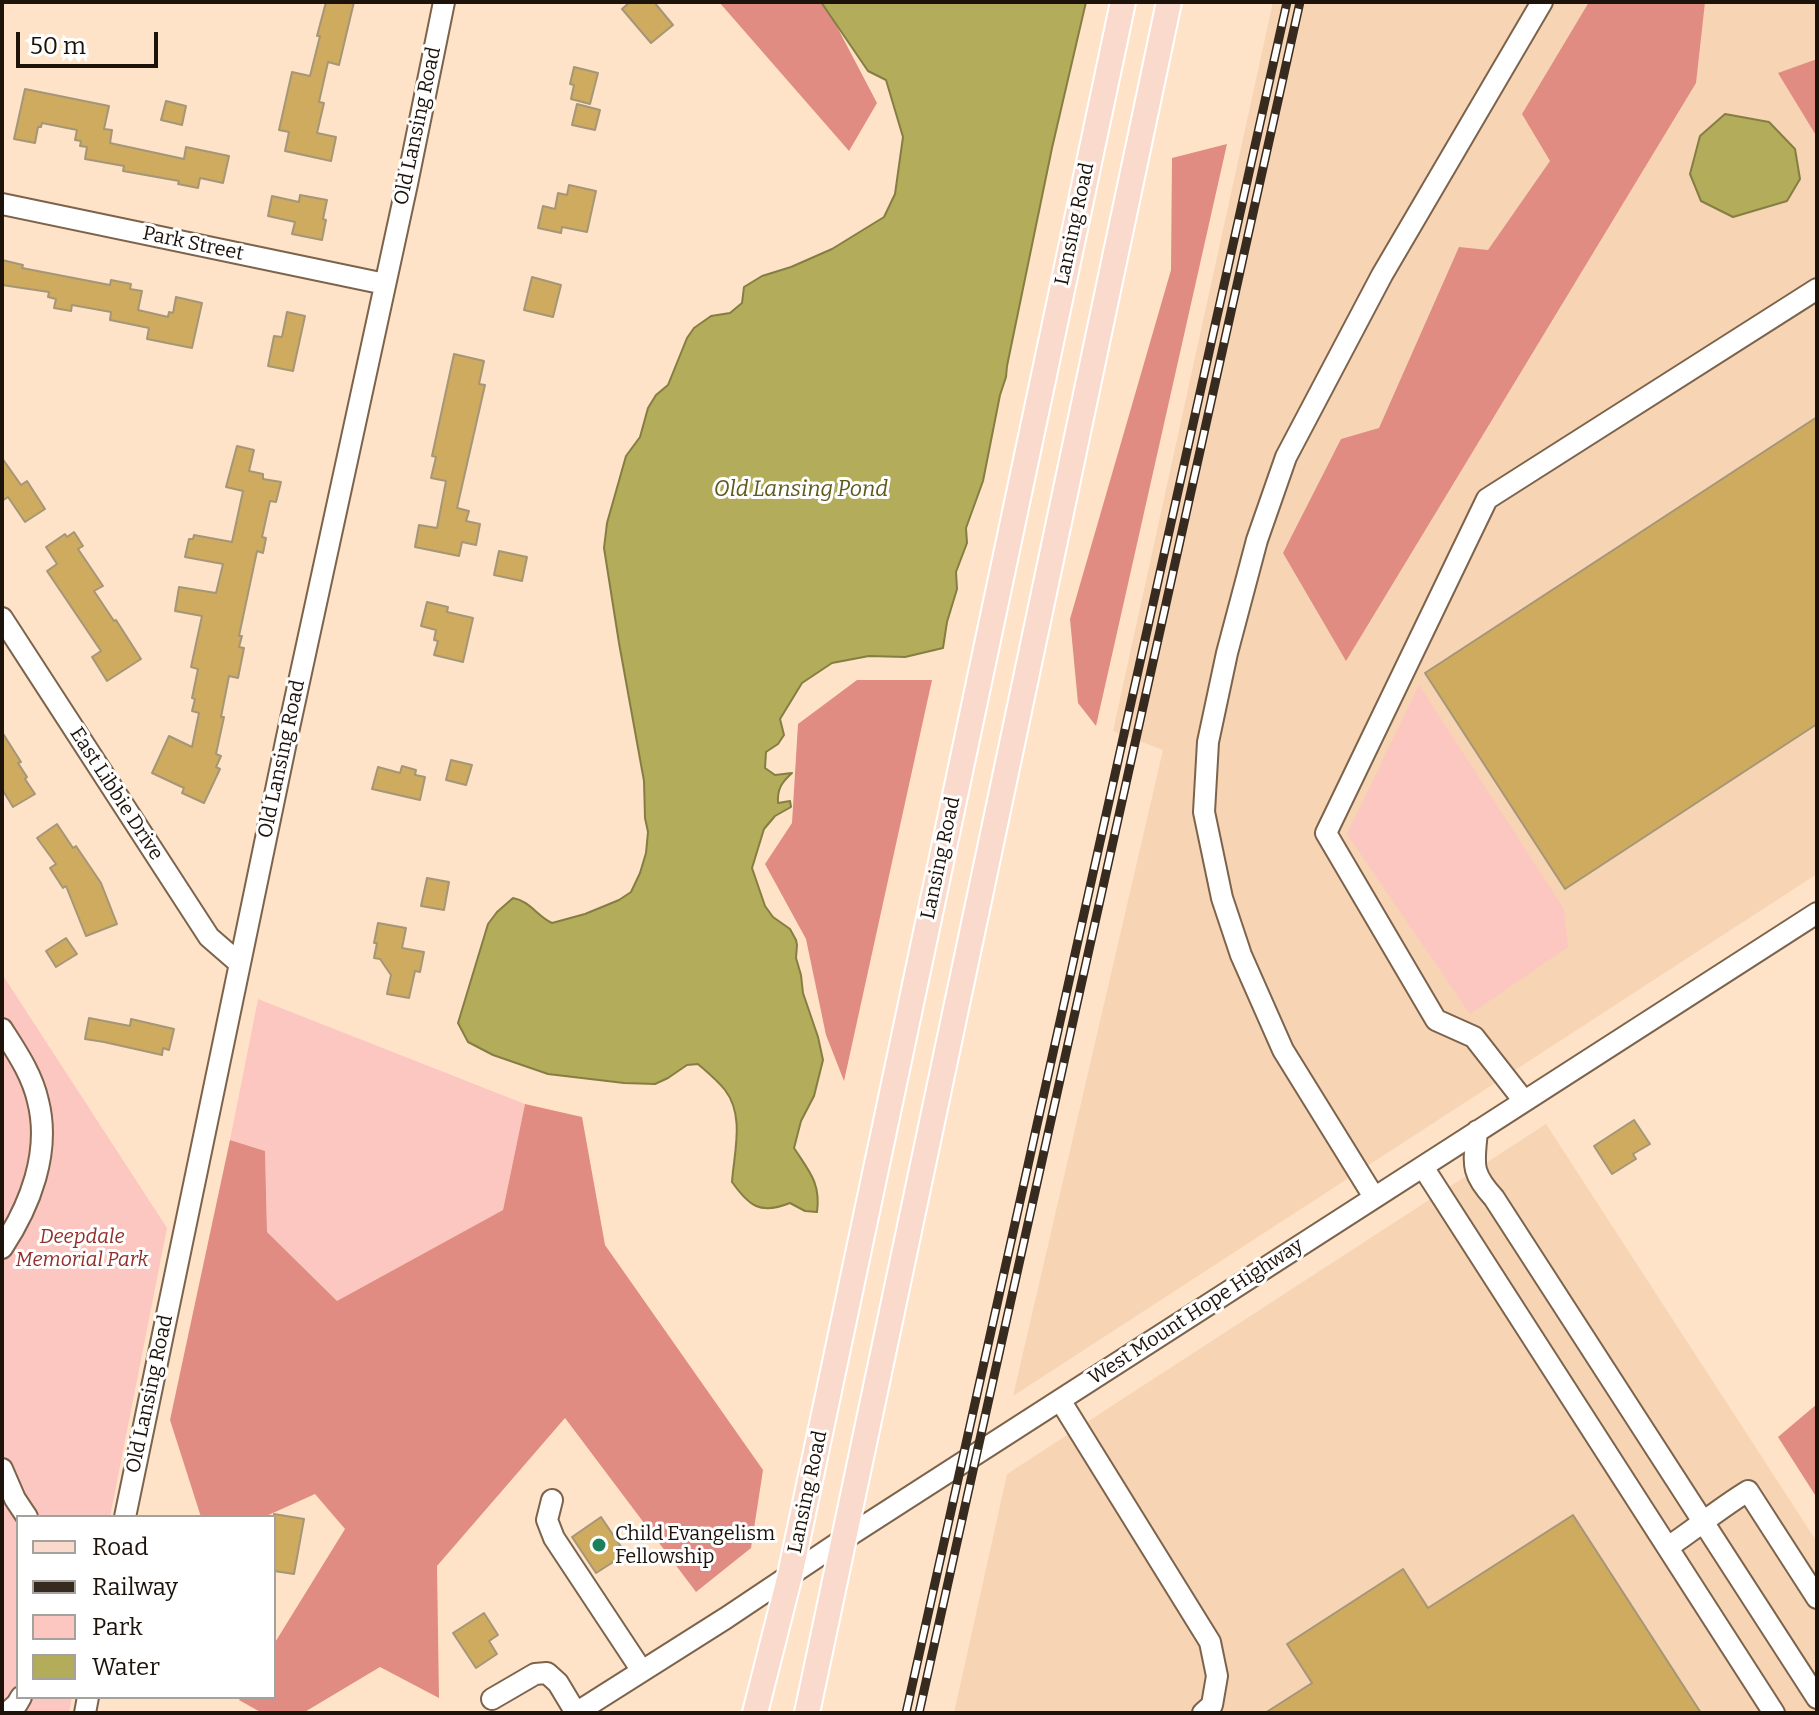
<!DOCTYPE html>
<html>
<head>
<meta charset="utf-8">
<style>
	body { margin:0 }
	#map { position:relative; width:1819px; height:1715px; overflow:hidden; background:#ffe3c8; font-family:Bitter,serif }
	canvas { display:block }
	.frame { position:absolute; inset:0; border:4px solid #1d130a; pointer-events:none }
	.legend { position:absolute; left:16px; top:1515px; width:260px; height:184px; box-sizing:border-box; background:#fff; border:2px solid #a5a19d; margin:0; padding:10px 14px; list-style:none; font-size:24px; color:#1d130a }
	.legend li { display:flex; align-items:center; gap:16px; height:40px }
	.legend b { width:40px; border:2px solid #a5a19d }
	.scale { position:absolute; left:16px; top:32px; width:142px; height:36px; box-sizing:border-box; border:4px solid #1d130a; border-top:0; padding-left:10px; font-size:24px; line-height:28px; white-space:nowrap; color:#1d130a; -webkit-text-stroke:6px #fff; paint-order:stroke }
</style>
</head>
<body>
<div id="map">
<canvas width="1819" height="1715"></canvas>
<div class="frame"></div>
<ul class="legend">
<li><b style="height:10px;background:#fadacc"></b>Road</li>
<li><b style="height:10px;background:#372b20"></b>Railway</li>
<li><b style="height:22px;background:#fcc7c0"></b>Park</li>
<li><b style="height:22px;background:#b2ac5b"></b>Water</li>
</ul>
<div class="scale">50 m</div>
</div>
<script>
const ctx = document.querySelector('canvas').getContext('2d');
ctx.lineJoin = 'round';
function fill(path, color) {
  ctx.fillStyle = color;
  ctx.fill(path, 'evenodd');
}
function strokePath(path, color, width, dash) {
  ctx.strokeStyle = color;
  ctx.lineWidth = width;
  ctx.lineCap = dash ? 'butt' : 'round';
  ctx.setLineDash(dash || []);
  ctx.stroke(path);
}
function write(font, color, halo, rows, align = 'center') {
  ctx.font = font + ' Bitter,serif';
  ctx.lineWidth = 6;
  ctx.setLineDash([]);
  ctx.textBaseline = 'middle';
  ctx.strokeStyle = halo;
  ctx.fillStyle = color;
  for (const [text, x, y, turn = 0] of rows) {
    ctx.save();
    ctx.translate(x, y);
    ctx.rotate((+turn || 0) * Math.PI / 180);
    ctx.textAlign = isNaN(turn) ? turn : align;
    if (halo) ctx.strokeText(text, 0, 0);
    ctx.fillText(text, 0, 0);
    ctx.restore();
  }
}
fill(new Path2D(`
	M1273,2h544v872l-804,522 150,-646 -50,-19z
	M1546,1124l271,418v171h-863l53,-239z`), '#f6d4b4');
fill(new Path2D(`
	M1419,685l145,224 4,38 -98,67 -123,-180z
	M2,974l165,254 -57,289h-92v180h54l-3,16h-67z
	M258,999l267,105 -22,106 -166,92 -70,-70 -2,-81 -35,-11z`), '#fcc7c0');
fill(new Path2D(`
	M719,2h105l53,101 -28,48z
	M1589,2h116l-9,81 -350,578 -63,-108 58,-114 38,-11 80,-181 29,3 62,-89 -28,-47z
	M1817,59v78l-39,-64z
	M1227,144l-131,582 -18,-23 -8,-84 101,-349 1,-112z
	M857,680h75l-88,401 -18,-46 -20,-96 -41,-75 27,-41 6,-99z
	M525,1104l57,13 23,128 158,225 -12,78 -55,44 -131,-174 -128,148 2,132 -59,-31 -77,46h-41l-23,-13 2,-3h33v-53l71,-115 -30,-35 -51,23h-63l-31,-97 60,-280 35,11 2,81 70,69 166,-91z
	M1817,1404v94l-39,-61z`), '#e08c83');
const water = new Path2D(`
	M821,2h265l-34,146 -45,218 -1,11 -6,18 -17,86 -17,47 1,15 -11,29 1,17 -10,33 -4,26 -38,9 -36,-1 -37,7 -30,20 -22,36 4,16 -6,9 -12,8 -1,16 10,7 17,-2c-10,9 -15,16 -14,30l12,-2 1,6 -16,9 -11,13 -12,39 13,38 8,11 17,12 6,11 1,5 -1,13 5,17 2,18 15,44 5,23 -9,36 -13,25 -7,27c15,23 27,35 23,64l-12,-1 -15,-8c-30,12 -41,3 -58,-21 2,-30 13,-66 -7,-92 -8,-10 -18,-18 -27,-26l-11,1 -19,13 -13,6 -31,-1 -76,-9 -55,-19 -25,-13 -10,-19 30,-99 9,-12 16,-14c17,3 24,18 39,25l33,-9 34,-14 12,-8 9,-19 6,-20 2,-21 -3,-14 -1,-37 -25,-138 -15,-95 3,-25 19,-67 14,-19 8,-29 8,-13 12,-10 19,-47 7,-10 17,-12 19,-3 12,-10 2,-16 18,-11 29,-9 41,-18 52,-32 11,-23 8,-57 -17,-57 -18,-9z
	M1725,114l44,8 26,27 5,30 -13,22 -54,16 -32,-16 -11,-27 10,-38z`);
fill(water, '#b2ac5b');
strokePath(water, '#857e43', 2);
const building = new Path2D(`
	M326,2h28l-15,63 -11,-3 -9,40 5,1 -7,30 19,4 -5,24 -46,-10 4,-19 -10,-2 13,-58 18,4 10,-40h-3z
	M630,2h24l19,23 -22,18 -29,-34z
	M574,67l24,6 -8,31 -19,-5 3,-14 -4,-1z
	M25,89l84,17 -5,23 8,1 -2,13 74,16 2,-12 43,9 -6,27 -23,-5 -2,10 -20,-4 1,-3 -56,-10 1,-5 -39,-7 2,-12 -7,-1 1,-5 -6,-1 2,-10 -35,-7 -1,4h-3l-3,16 -21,-4z
	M166,101l20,5 -4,19 -21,-5z
	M577,104l23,6 -5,20 -23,-5z
	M569,185l27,6 -9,41 -25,-5 -1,6 -23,-5 5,-22 12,3 3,-16 9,2z
	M300,195l27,5 -4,19 3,1 -4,20 -30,-6 3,-12 -27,-6 4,-20 27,6z
	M2,260l21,5 -1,3 88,17 1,-5 20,4 -1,5 12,2 -4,19 30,7 1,-5 4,1 3,-16 26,6 -10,45 -45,-9 2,-11 -39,-8 1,-8 -39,-7 -1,6 -17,-3 2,-9 -8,-2 1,-5 -47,-7z
	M532,277l29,8 -8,32 -29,-7z
	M287,312l18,4 -12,55 -25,-5 6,-30 8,1z
	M454,354l30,7 -5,23 6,1 -28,123 12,3 -3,10 14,3 -4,21 -14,-3 -3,14 -44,-9 4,-22 18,3 9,-47 -15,-3 5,-21 -4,-1z
	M1817,417v307l-252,165 -140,-216z
	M237,446l17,4 -5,21 14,3v5l18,3 -5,20 -6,-1 -8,36 4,1 -3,15 -6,-2 -18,85h3l-3,11 5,1 -6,30 -9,-2 -8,41h3l-8,37 5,2 -5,11 4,2 -16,34 -22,-10 2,-5 -32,-15 17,-37 23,11 7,-34 -7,-2 3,-12 -3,-1 6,-29 -7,-2 11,-51 -27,-5 4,-24 37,6 7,-29 -38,-7 4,-18h4l1,-4 38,7 11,-51 -17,-4z
	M2,458l19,27 6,-4 18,28 -20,13 -17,-25 -6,4z
	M74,532l9,14 -5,3 25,37 -9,5 20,30 2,-1 25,39 -34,22 -15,-24 9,-6 -54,-80 10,-7 -11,-17 19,-13 2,3z
	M499,551l28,6 -5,24 -28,-6z
	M427,602l21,5 -1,5 26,6 -10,44 -29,-7 4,-14 -4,-1 2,-10 -15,-4z
	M2,732l19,30 -3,1 9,14 -2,2 10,15 -22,13 -11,-18z
	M451,760l21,5 -6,20 -20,-5z
	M402,766l14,4 -1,5 10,2 -5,23 -48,-11 6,-22 22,6z
	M57,824l16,24 3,-2 25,37 16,41 -31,12 -20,-50 -3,2 -13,-20 6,-4 -19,-26z
	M427,878l22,4 -5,28 -23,-4z
	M378,923l28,5 -4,20 22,4 -4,20 -5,-1 -6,27 -22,-4 4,-19 -11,-16 -6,-1 3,-15h-3z
	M66,938l11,16 -21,13 -10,-16z
	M89,1018l41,8 1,-7 43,10 -5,21 -6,-2 -1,7 -58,-13 -19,-3z
	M1634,1120l16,24 -17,10 3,5 -24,15 -18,-28z
	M274,1514l30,5 -10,55 -20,-3z
	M1573,1515l128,198h-436l47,-30 -25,-39 116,-75 25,39z
	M601,1517l25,37 -30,19 -24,-36z
	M484,1613l14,22 -9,6 8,13 -21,14 -23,-35z`);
fill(building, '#ceab5f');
strokePath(building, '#a59677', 2);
const minor = new Path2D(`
	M2,204l383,80
	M2,618l207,319 30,26
	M2,1029c14,22 30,45 36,72 13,51 -8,105 -36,147
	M1524,1101l-50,-64 -38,-17 -110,-187 161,-334 330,-210
	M1477,1131c-3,33 -7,41 17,67l323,500
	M1423,1167l351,546
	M1374,1197l-91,-147 -42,-95 -19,-57 -18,-86 4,-70 19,-89 30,-113 29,-83 96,-182 160,-273
	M1060,1400l150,242 7,34 -5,29 -9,8
	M2,1469l13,30 12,18
	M552,1500l-5,20 7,18 88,133
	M125,1517l162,-780 120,-553 37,-182
	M1668,1547c27,-18 52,-39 80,-56l69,107
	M492,1699l43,-25 12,-1 11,10 18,30
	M7,1713l10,-9 4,-7
	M85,1713l3,-16
	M576,1713l150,-95 118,-79 973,-626`);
const major = new Path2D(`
	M755,1713l35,-138 333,-1573
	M807,1713l362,-1711`);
strokePath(minor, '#7c634c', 24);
strokePath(major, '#fff', 28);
strokePath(minor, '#fff', 20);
strokePath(major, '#fadacc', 24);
const rail = new Path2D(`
	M906,1713l381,-1711
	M919,1713l381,-1711`);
strokePath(rail, '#372b20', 9);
strokePath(rail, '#fff', 6, [18]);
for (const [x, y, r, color] of [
	[599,1545,8,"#1a815b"]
]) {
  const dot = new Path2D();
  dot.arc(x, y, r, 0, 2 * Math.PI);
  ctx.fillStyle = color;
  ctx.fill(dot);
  strokePath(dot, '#fff', 3);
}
write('20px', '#1d130a', '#fff', [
	["Old Lansing Road",418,126,-78],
	["Lansing Road",1075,224,-78],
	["Park Street",193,244,12],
	["Old Lansing Road",282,759,-78],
	["East Libbie Drive",116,794,57],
	["Lansing Road",941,858,-78],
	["West Mount Hope Highway",1196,1312,-33],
	["Old Lansing Road",150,1394,-78],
	["Lansing Road",808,1492,-78]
]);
write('italic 20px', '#912f2a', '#fff', [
	["Deepdale",82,1237],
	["Memorial Park",82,1260]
]);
write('20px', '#1d130a', '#fff', [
	["Child Evangelism",615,1534],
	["Fellowship",615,1557]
], 'left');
write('italic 22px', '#5e591d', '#fff', [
	["Old Lansing Pond",801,490]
]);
</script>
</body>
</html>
